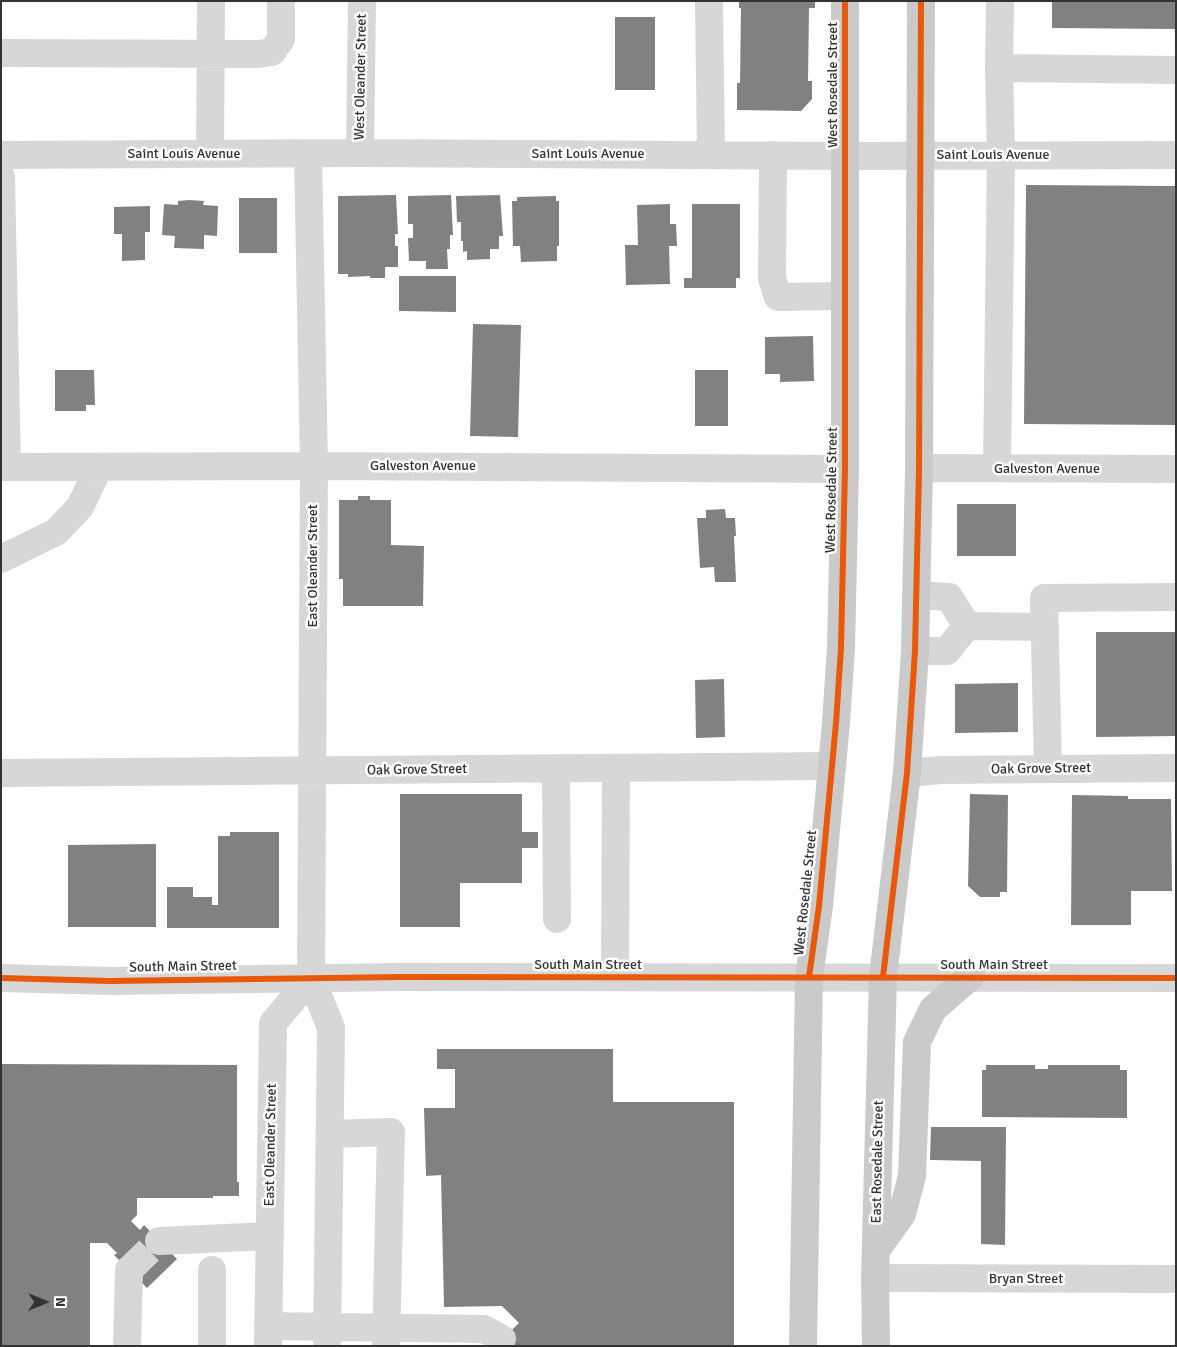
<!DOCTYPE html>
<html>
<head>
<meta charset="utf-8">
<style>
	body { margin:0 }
	#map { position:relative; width:1177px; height:1347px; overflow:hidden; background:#fff; font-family:Signika,sans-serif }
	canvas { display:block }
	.frame { position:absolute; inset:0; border:2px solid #333; pointer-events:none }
	.north { position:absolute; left:20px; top:1277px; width:50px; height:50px; -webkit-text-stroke:4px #fff; paint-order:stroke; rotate:90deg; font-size:14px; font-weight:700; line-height:20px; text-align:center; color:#333 }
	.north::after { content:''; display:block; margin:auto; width:18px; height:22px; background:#333; clip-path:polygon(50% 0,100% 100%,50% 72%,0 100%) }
</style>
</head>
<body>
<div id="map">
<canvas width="1177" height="1347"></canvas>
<div class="frame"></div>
<div class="north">N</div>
</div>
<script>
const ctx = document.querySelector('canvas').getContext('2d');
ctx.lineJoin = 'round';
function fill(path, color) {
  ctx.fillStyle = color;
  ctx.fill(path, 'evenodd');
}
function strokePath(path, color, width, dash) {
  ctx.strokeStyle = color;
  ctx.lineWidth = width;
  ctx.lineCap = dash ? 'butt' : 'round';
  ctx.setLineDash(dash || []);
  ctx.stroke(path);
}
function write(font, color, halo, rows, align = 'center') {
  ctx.font = font + ' Signika,sans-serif';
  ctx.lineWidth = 5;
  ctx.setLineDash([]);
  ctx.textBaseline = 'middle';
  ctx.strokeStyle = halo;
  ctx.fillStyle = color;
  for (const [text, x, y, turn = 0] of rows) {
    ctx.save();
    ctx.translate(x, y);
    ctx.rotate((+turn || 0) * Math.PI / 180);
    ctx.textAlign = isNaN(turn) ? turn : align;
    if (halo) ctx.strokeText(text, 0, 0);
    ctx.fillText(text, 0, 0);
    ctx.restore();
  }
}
fill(new Path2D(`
	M739,1h76v7h-6l-1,73h4v18l-11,12 -64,-1v-27h3l1,-75h-2z
	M1052,1h124v28l-124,-1z
	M615,17h40v73h-40z
	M1026,185l150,1v239l-152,-1z
	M396,195l2,39h-3v12h3v21h-13v11h-15v-2l-22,1v-3h-10v-78z
	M451,195l2,40h-3v14h-3l1,20h-22v-8h-17l-1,-23h5v-14h-5v-28z
	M500,195l3,41h-4v13h-9v10l-23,1v-9l-4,1v-11h-2v-19h-4l-1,-26z
	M556,196v5h3v45h-2v15l-36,1 -1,-16h-7l-1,-45h5v-4z
	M239,198h38v55h-38z
	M189,200l15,1 -1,4 15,1 -1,30 -13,-1v14l-30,-1 1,-12 -13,-1 2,-31 14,1v-4z
	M670,204v20h6l1,22h-8l1,38 -44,1 -1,-40h13l-1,-40z
	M692,204h48v74h-4v10h-52v-10h8z
	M150,206v26h-5v28l-23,1v-27h-8v-27z
	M399,276h57v36l-57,-1z
	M473,324l48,1 -3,112 -48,-1z
	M813,336l1,45 -34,1v-8h-15v-37z
	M55,370h39l1,35h-9v6h-31z
	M695,370h33v56h-33z
	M358,496h12v4h21v45l33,1 -1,60h-80v-27h-4v-79h19z
	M957,504h59v52h-59z
	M725,509l1,9h9l1,18h-2l2,46h-21l-1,-15 -14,1 -3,-50h9v-8z
	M1096,632h80v104l-80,1z
	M724,679l1,58 -29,1 -1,-58z
	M1018,683v49l-63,1v-49z
	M400,794h122v38h16v16h-16v35h-62v44h-60z
	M970,794l38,1 -1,97h-7v5h-20l-12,-11z
	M1072,795l56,1v3h43l1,92h-41v34h-60z
	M230,832h49v96h-112v-41h26v10h19v8h6v-69h12z
	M156,844v83h-88v-82z
	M437,1049h176v53h121v244h-239l24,-23 -17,-17 -58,1 -3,-132 -15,1 -2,-68h31v-39h-18z
	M2,1064l235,1v117h2v14h-26v2h-76v17l-6,6 9,9 4,-5 33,34 -30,29 -33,-33 3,-2 -10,-10h-17v103h-89z
	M986,1065h49v4h13v-4h72v5h7v48l-145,-1v-47h4z
	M931,1127h75l-1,118 -24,-1v-83l-51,-1z`), '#818181');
strokePath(new Path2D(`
	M129,1270l30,-29`), '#d6d6d6', 28, [28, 14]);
strokePath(new Path2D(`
	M709,1l2,154
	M1,53l257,1 14,-2 9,-13v-38
	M999,68l1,-67
	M360,153l2,-152
	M210,154l1,-153
	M308,154l6,312 -3,512 20,50 -4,318
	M1,155l359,-2 486,3 330,-1
	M773,155l-1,124 6,18 67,-1
	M1,177l6,290
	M1,467l313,-1 531,3
	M997,468l4,-313 -2,-87 177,2
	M919,470l16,-2 241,1
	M1,559l55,-27 24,-25 19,-40
	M967,626l78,1
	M915,651h32l20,-25 -18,-29 -33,-2
	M556,769l1,150
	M1048,769l-4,-171 132,-1
	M1,773l831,-7
	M907,773l34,-3 235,-2
	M615,977l1,-209
	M1,978l109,3 291,-4 775,1
	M330,1134l61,-2 -5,214
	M159,1241l111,-5
	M875,1278l301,1
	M268,1326l216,3 18,10
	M127,1346l2,-76
	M212,1346v-76
	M268,1346l5,-323 38,-45`), '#d7d7d7', 28);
strokePath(new Path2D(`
	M876,1250l26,-36 10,-38 5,-134 16,-33 37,-32
	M803,1346l6,-369 10,-71 17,-183 5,-75 4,-179v-468
	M876,1346l-1,-68 8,-301 24,-204 8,-122 4,-181 2,-469`), '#cacaca', 28);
strokePath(new Path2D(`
	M809,977l10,-71 17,-183 5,-75 4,-179v-468
	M883,977l24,-204 8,-122 4,-181 2,-469
	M1,978l109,3 291,-4 775,1`), '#e8590c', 6);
write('14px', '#333', '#fff', [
	["West Oleander Street",361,77,-89],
	["West Rosedale Street",833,85,-90],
	["Saint Louis Avenue",184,154],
	["Saint Louis Avenue",588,154],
	["Saint Louis Avenue",993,155],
	["Galveston Avenue",423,466],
	["Galveston Avenue",1047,469],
	["West Rosedale Street",832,490,-89],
	["East Oleander Street",313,566,-90],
	["Oak Grove Street",1041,769,-1],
	["Oak Grove Street",417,770,-1],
	["West Rosedale Street",806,893,-84],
	["South Main Street",588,965],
	["South Main Street",994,965],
	["South Main Street",183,967,-1],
	["East Oleander Street",271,1145,-89],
	["East Rosedale Street",878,1162,-89],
	["Bryan Street",1026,1279]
]);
</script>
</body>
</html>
